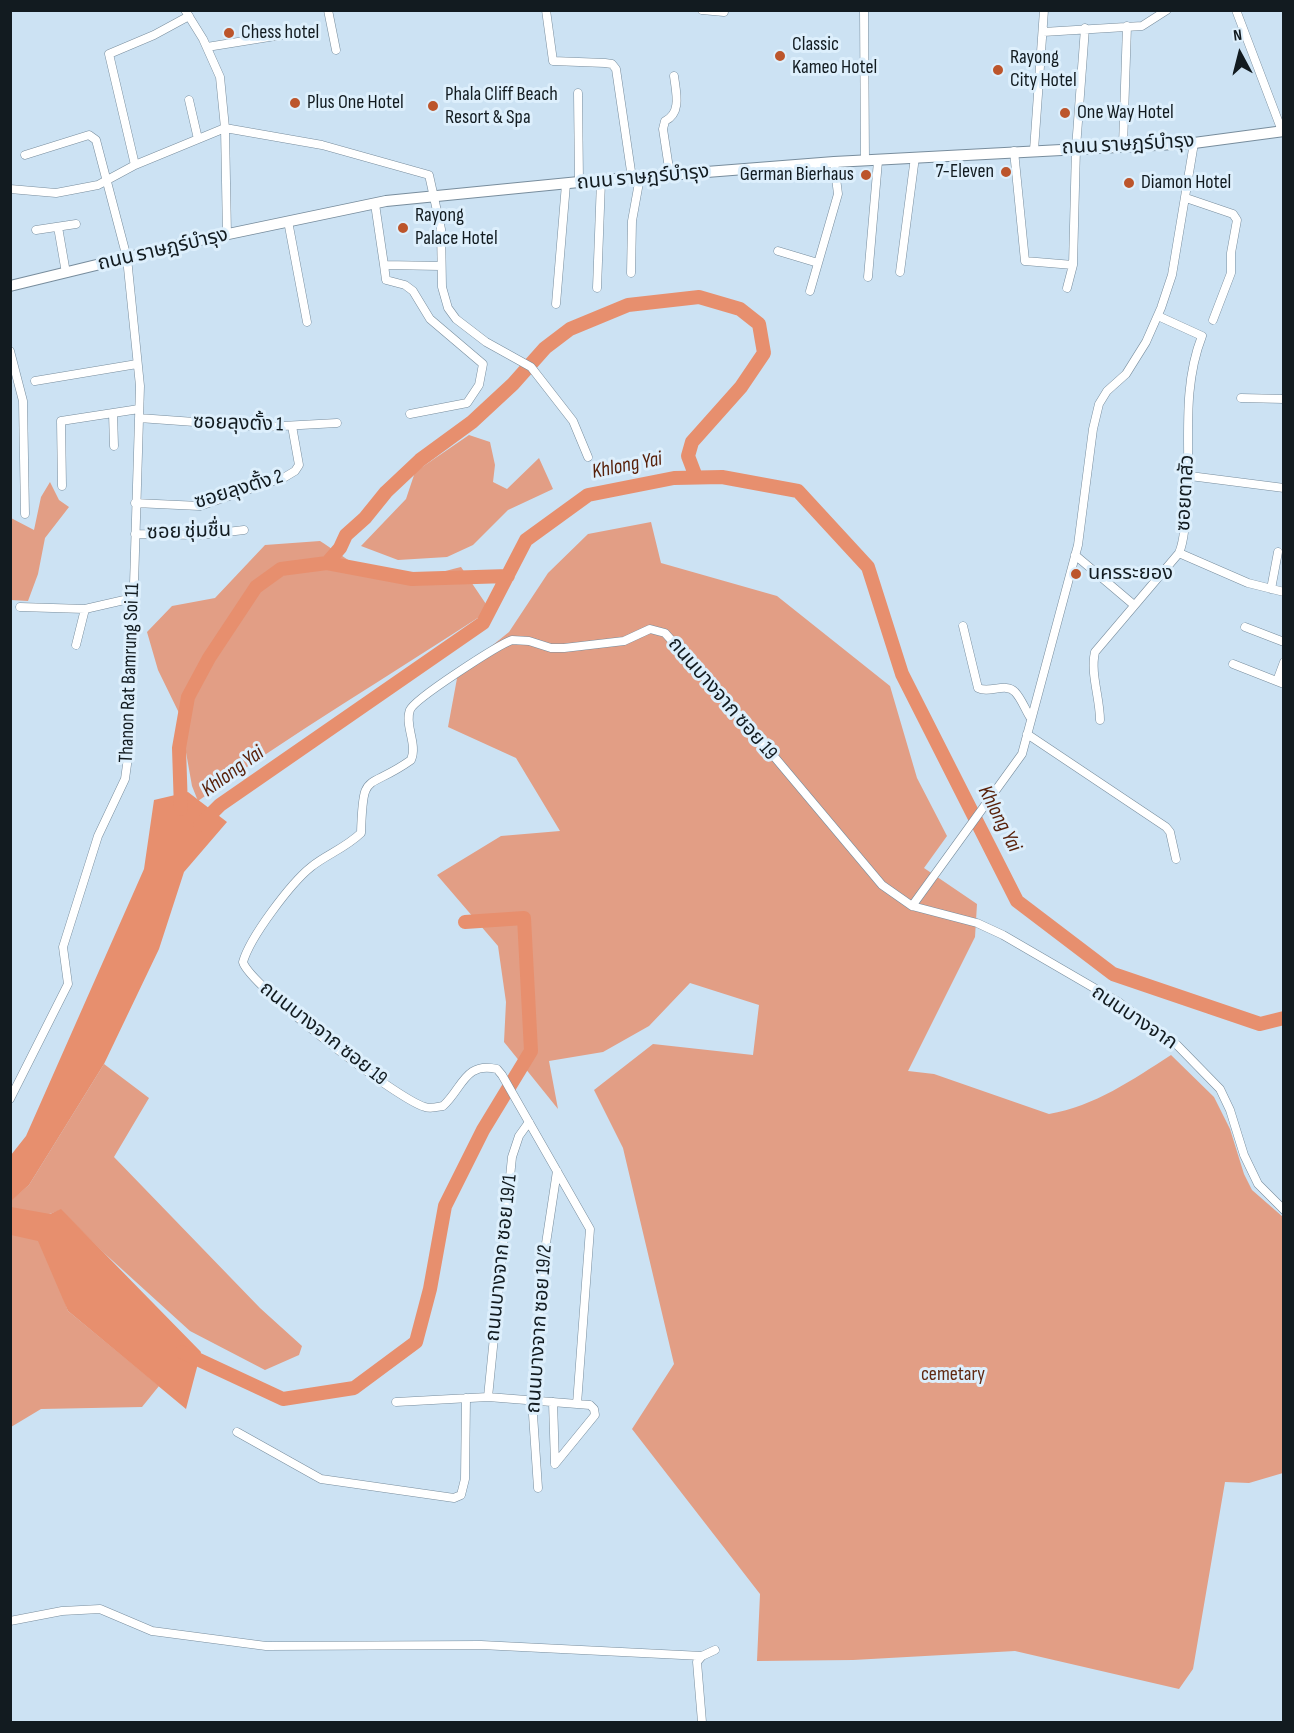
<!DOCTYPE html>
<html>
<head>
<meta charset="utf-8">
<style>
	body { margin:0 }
	#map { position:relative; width:1294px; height:1733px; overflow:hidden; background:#cce2f3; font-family:"Sofia Sans Condensed",sans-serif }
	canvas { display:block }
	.frame { position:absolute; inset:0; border:12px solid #121b20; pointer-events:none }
	.north { position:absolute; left:1210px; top:24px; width:60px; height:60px; -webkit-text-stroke:4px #ddeffc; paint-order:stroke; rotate:353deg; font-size:16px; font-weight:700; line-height:24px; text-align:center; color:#121b20 }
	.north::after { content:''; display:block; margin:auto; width:21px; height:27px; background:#121b20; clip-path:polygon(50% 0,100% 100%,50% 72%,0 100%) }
</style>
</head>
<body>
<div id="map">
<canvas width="1294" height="1733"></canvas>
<div class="frame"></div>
<div class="north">N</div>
</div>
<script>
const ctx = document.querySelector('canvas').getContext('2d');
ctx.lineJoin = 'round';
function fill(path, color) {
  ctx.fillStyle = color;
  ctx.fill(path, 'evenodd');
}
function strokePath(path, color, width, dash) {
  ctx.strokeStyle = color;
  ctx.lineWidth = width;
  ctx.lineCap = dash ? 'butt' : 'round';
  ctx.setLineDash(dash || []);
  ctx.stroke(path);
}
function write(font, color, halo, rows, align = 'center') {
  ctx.font = font + ' "Sofia Sans Condensed","Noto Sans Thai",sans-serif';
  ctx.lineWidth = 6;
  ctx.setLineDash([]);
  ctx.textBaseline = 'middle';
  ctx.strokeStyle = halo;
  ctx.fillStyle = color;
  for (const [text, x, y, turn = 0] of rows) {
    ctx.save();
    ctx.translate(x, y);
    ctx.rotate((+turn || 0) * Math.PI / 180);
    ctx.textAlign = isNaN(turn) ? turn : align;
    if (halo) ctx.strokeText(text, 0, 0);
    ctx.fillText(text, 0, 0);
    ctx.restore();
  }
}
fill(new Path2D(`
	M469,435l21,7 5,23 -2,17 14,7 32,-31 14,31 -45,21 -35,35 -26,12 -49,3 -37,-14 45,-47 9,-27z
	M50,482l9,18 10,7 -24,31 -7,36 -10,27 -17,-1v-82l23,12 7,-33z
	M651,522l10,41 116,33 113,90 27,92 30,58 -23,32 53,36 -2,33 -67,134 26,3 115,40c46,-8 83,-34 122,-59l43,42 16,32 14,45 8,16 31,27v256l-34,10 -24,-1 -32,187 -14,20 -164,-38 -162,9 -96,1 3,-67 -128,-165 42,-65 -51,-216 -29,-58 59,-46 100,11 6,-50 -69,-22 -41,43 -46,26 -54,9 9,48 -54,-67 2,-40 -8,-56 -61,-71 64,-39 59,-5 -44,-73 -68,-31 10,-54 51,-41 39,-59 40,-39z
	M320,541c21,13 44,33 69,38 22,5 50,-7 72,-12l29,43c-98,64 -197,123 -292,191l-6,-15 -13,-73 -21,-43 -11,-38 25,-26 43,-8 50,-53z
	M104,1064l45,34 -35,59 146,151 42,38 -3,9 -34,15 -75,-39 -87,-79 -42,-42 -26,9 33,92 91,75 -17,21 -101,2 -30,18 -1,-226 19,-16z`), '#e29e85');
fill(new Path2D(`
	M188,792l39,30 -43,50 -25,77 -55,115 -75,121 -18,16v-46l15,-19 118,-267 10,-69z
	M11,1207l39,7 11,-5 140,143 -15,57 -118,-98 -30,-70 -27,-6z`), '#e78f6e');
strokePath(new Path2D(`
	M327,563l13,-15 6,-13 19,-17 21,-26 34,-32 52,-38 41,-38 32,-36 25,-19 58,-24 71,-8 41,12 19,15 5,29 -23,34 -49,55 -4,14 8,21
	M181,809l-2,-61 9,-51 21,-39 47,-71 25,-18 46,-6 85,16 96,-3
	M200,825l20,-20 263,-182 43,-83 62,-45 86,-17 48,-1 76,14 70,76 34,107 115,227 96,73 147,50 24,-6
	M182,1352l101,47 71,-11 62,-46 14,-53 15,-83 38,-76 48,-79 -7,-133 -59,4`), '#e78f6e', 14);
const minor = new Path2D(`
	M185,10l18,29 17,38 5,51 2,107
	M328,10l8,40
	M546,10l7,51 52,2 7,1 4,5 16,109
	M702,10l22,2
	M864,10l1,151
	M1236,10l46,121
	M1043,32l99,-6 25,-16
	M207,47l87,-14
	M578,93l1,89
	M189,100l9,39
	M1123,146l4,-120
	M1034,150l10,-140
	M1014,151l11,110 48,4
	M135,165l-26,-111 45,-19 35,-19
	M670,175l-7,-46 2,-8c17,-8 11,-29 9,-45
	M10,189l46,4 42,-8 37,-20 90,-37 97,17 107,30 12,54 1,58 6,21 8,11 30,23 45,25 42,54 15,36
	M1186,198l47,16 4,6 -6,33v20l-18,47
	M375,204l9,61 57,1
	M288,221l19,101
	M58,227l8,46
	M36,230l40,-6
	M778,251l40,12
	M384,265l2,15 19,5 8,6 17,28 53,45 -4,21 -12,18 -57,11
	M900,272l15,-115
	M631,273l1,-52 8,-44
	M868,277l10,-116
	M597,288l4,-107
	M1067,288l6,-23 3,-117 9,-120
	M810,291l28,-97 -4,-32
	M556,304l10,-120
	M10,351l13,50 2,113
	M35,381l102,-17
	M1241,398l43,1
	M113,413l1,33
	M139,418l125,9 73,-4
	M1190,476l94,12
	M62,486l-1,-65 78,-12
	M135,503l65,3 85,-29 10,-6 4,-6 -7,-39
	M135,534l66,1 43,-5
	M1179,553l69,30 36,9
	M1075,555l59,50
	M1271,589l7,-37
	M20,607l65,2 48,-11
	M963,626l15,62c11,6 28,-6 37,4 6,6 10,17 15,25
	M1245,627l39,15
	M76,645l9,-36
	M1233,664l51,20
	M1277,681l7,-19
	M1100,720c0,-22 -10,-47 -5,-68l84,-99c5,-11 5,-24 7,-36 7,-61 -7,-122 16,-181l-44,-20
	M1027,734l139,93 4,5 6,27
	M912,906l110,-152 56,-209 15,-116 6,-25 8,-13 19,-17 20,-32 15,-34 11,-33 22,-132
	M10,1099l58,-115 -5,-37 35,-111 27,-57 4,-29 11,-364 -13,-128 -31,-118 -7,-5 -64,20
	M488,1397l24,-240 7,-21 10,-14
	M396,1402l92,-5 102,8 4,4 1,6 -40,49
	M553,1402l2,62
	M577,1404l13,-175 -88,-154 -5,-6c-32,-8 -35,20 -54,37 -6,1 -12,3 -18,1 -27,-7 -176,-122 -182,-145 7,-25 48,-79 68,-95 16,-13 33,-18 50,-34 2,-65 5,-41 50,-73 7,-16 -7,-35 -1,-50 4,-11 88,-65 102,-70l17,1 22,7h13l60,-7 26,-12 15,4 86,96 131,156 30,21 65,17 26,12 117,68 57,42 43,44 10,21 14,45 14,29 26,26
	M237,1432l84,47 133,19 7,-3 4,-16 1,-81
	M538,1488l-6,-88 13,-150 12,-79
	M10,1621l52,-10 38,-2 52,22 114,15 215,-1 221,11
	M702,1722l-5,-60 5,-6 13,-6`);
const tertiary = new Path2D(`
	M10,286l185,-45 191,-40 193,-19 255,-20 360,-19 90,-12`);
strokePath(minor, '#788d9d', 9);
strokePath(tertiary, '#788d9d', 12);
strokePath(minor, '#fff', 8);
strokePath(tertiary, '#fff', 10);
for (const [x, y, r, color] of [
	[229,33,6,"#bc552b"],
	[780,56,6,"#bc552b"],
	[998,70,6,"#bc552b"],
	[295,103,6,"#bc552b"],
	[433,106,6,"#bc552b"],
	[1065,113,6,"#bc552b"],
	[1006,172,6,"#bc552b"],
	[866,175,6,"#bc552b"],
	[1129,183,6,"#bc552b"],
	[403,228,6,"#bc552b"],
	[1076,574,6,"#bc552b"]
]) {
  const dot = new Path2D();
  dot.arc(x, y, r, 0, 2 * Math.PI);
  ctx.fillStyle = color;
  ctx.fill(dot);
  strokePath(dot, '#ddeffc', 2);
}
write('20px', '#121b20', '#ddeffc', [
	["Chess hotel",241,33],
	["Classic",792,45],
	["Kameo Hotel",792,68],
	["Rayong",1010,58],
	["City Hotel",1010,81],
	["Phala Cliff Beach",445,95],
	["Resort & Spa",445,118],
	["Plus One Hotel",307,103],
	["One Way Hotel",1077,113],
	["7-Eleven",994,172,"right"],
	["German Bierhaus",854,175,"right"],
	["Diamon Hotel",1141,183],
	["Rayong",415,216],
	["Palace Hotel",415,239],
	["นครระยอง",1088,574]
], 'left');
write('20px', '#121b20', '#ddeffc', [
	["ถนน ราษฎร์บำรุง",1128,145,-3],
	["ถนน ราษฎร์บำรุง",643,178,-5],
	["ถนน ราษฎร์บำรุง",163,250,-13],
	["ซอยลุงตั้ง 1",238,424,2],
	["ซอยลุงตั้ง 2",239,490,-17],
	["ซอยตาสัว",1186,493,-87],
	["ซอย ชุ่มชื่น",189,532,-2],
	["Thanon Rat Bamrung Soi 11",130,673,-88],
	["ถนนบางจาก ซอย 19",722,699,49],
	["ถนนบางจาก",1134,1018,34],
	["ถนนบางจาก ซอย 19",323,1034,38],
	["ถนนบางจาก ซอย 19/1",502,1258,-84],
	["ถนนบางจาก ซอย 19/2",540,1329,-86]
]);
write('20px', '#602811', '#ddeffc', [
	["cemetary",953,1375]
]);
write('italic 21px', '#58210a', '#ddeffc', [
	["Khlong Yai",627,466,-11],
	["Khlong Yai",233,772,-36],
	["Khlong Yai",999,819,63]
]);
</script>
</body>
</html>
